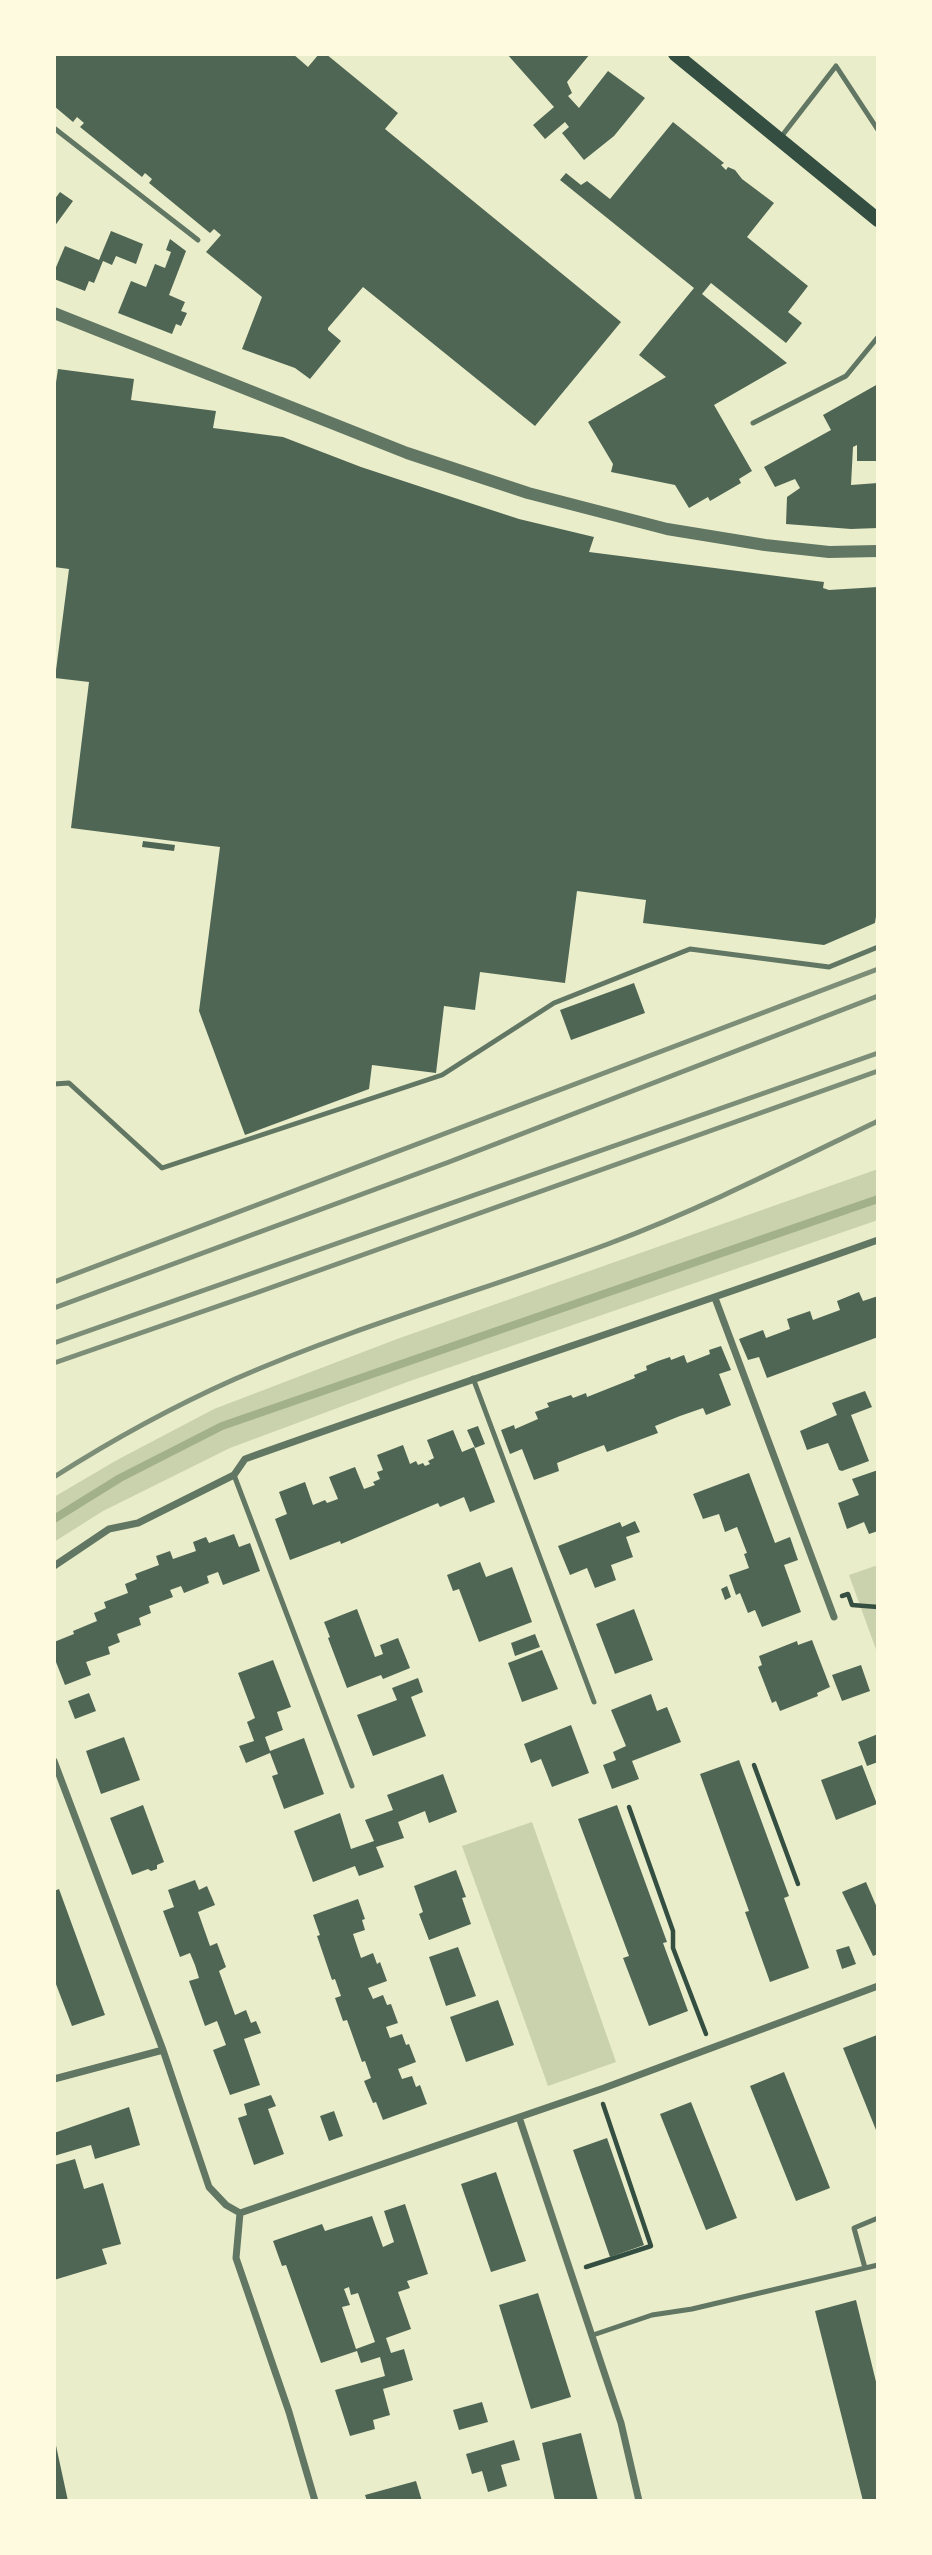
<!DOCTYPE html>
<html>
<head>
<meta charset="utf-8">
<style>
	body { margin:0 }
	#map { position:relative; width:932px; height:2555px; overflow:hidden; background:#e9edc9; font-family:"IBM Plex Sans",sans-serif }
	canvas { display:block }
	.frame { position:absolute; inset:0; border:56px solid #fefae0; pointer-events:none }
</style>
</head>
<body>
<div id="map">
<canvas width="932" height="2555"></canvas>
<div class="frame"></div>
</div>
<script>
const ctx = document.querySelector('canvas').getContext('2d');
ctx.lineJoin = 'round';
function fill(path, color) {
  ctx.fillStyle = color;
  ctx.fill(path, 'evenodd');
}
function strokePath(path, color, width, dash) {
  ctx.strokeStyle = color;
  ctx.lineWidth = width;
  ctx.lineCap = dash ? 'butt' : 'round';
  ctx.setLineDash(dash || []);
  ctx.stroke(path);
}
fill(new Path2D(`
	M878,1169v51l-468,161 -180,67 -127,63 -49,31v-45l63,-37 97,-51 183,-70z
	M878,1565v90l-29,-80z
	M532,1822l84,240 -68,24 -86,-240z`), '#cad2ad');
strokePath(new Path2D(`
	M54,1519l66,-41 102,-52 656,-227`), '#a3b18a', 8);
fill(new Path2D(`
	M54,54h239l15,13 11,-13h7l72,59 -13,16 236,193 -86,104 -172,-139 -35,41v2l13,11 -31,38 -15,-11 -53,-19 20,-52 -56,-45 15,-17 -7,-6 -4,4 -61,-50 3,-4 -7,-6 -3,4 -62,-50 4,-4 -7,-6 -4,5 -19,-16z
	M507,54h83l-23,28 5,11 -4,3 11,12 29,-37 37,27 -31,38 -30,24 -22,-27 7,-6 -4,-5 -20,17 -12,-14 21,-18z
	M673,122l51,41 -3,2 5,5 2,-3 7,3 7,9 32,24 -27,34 61,49 -20,26 14,11 -16,20 -75,-60 -9,11 85,69 -73,42 38,66 -13,8 2,4 -31,18 -2,-4 -19,11 -14,-23 -64,-13 2,-8 -25,-42 78,-45 -27,-22 55,-67 -134,-108 6,-7 15,12 6,-4 23,18z
	M60,192l13,9 -19,26v-27z
	M111,231l32,13 -7,20 -20,-8 -4,9 -9,-4 -9,22 -5,-2 -4,10 -31,-12v-7l11,-26 34,14z
	M170,239l16,12 -17,44 16,7 -4,9 6,2 -6,13 -5,-2 -4,10 -54,-21 13,-32 15,6 9,-23 10,4 6,-16 -5,-2z
	M58,369l76,10 -3,21 85,11 -3,17 70,9 78,30 115,38 43,14 75,18 -5,15 235,30 -1,6 6,2 49,-3v316l-3,20 -51,22 -181,-22 3,-23 -69,-9 -12,92 -85,-11 -5,38 -31,-4 -8,67 -64,-8 -3,24 -124,46 -46,-124 21,-164 -149,-19 18,-146 -34,-4 14,-109 -15,-2v-171z
	M878,384v77h-21v-16l-4,2 -2,38 27,-2v45l-27,1 -65,-5 1,-27 13,-9 -5,-9 -20,8 -11,-20 67,-37 -8,-15z
	M143,841l32,4 -1,6 -32,-4z
	M634,983l11,30 -74,27 -11,-30z
	M859,1292l4,9 15,-5v41l-111,41 -8,-21 -11,3 -9,-21 24,-9 3,8 24,-9 -3,-10 23,-8 3,9 27,-10 -3,-9z
	M721,1346l10,24 -12,4 12,31 -2,1 -23,9 -3,-7 -23,8 -25,10 3,7 -51,19 -3,-7 -24,9 -23,9 2,8 -25,9 -12,-31 -12,5 -9,-24 13,-5 1,4 23,-10 -3,-7 14,-5 -2,-4 24,-8 2,3 13,-5 1,4 48,-19 -1,-3 13,-5 -1,-4 12,-5 12,-4 1,3 13,-5 3,8 23,-9 -1,-4z
	M865,1391l7,16 -21,8 18,46 -27,10 -3,-1 -11,-27 -21,7 -7,-19 37,-16 -5,-12z
	M478,1426l7,18 -10,4 -8,-18z
	M453,1430l9,22 12,-5 21,55 -25,10 -6,-15 -24,10 -2,-4 -97,41 -1,-3 -50,19 -15,-41 12,-5 -8,-22 26,-10 8,23 12,-5 2,3 11,-4 -9,-22 26,-10 9,22 11,-4 -2,-3 7,-3 -3,-7 6,-2 -6,-15 26,-10 7,19 6,-3 2,4 5,-2 2,3 5,-2 -2,-3 6,-3 -7,-18z
	M878,1470v61l-9,3 -5,-12 -17,7 -9,-26 21,-8 -7,-16z
	M749,1473l26,70 15,-6 8,23 -14,5 17,47 -39,15 -7,-17 -7,3 -8,-20 -4,2 -7,-20 20,-7 -5,-14 3,-1 -10,-26 -12,5 -6,-18 -16,5 -10,-25z
	M635,1521l5,11 -14,5 7,20 -22,8 5,15 -21,8 -8,-20 -17,7 -12,-29 62,-24 2,5z
	M234,1534l5,13 11,-4 10,28 -37,14 -5,-13 -11,4 2,7 -25,10 -3,-7 -11,4 3,7 -24,9 2,7 -12,5 2,7 -24,9 3,8 -12,5 2,7 -24,8 5,13 -26,10 -11,-28v-15l20,-8 -1,-3 24,-10 -3,-8 12,-5 -2,-6 24,-9 -3,-9 12,-5 -2,-5 24,-9 -3,-9 14,-5 3,8 23,-8 -3,-9 13,-5 3,6z
	M480,1562l6,15 26,-10 20,55 -53,20 -20,-53 -6,2 -6,-16z
	M727,1586l4,11 -6,3 -4,-11z
	M357,1609l18,48 8,-3 -3,-9 18,-7 12,30 -27,11 -2,-4 -34,13 -19,-50 2,-1 -6,-15z
	M634,1609l19,51 -38,14 -19,-50z
	M535,1634l5,13 -25,9 -4,-13z
	M812,1640l18,47 -13,6 1,3 -38,15 -4,-10 -4,2 -14,-36 4,-2 -3,-9 38,-15 1,4z
	M542,1650l16,39 -36,13 -14,-39z
	M273,1660l18,47 -14,5 6,18 -18,7 5,14 34,-13 20,56 -40,15 -12,-33 6,-2 -8,-21 -24,10 -7,-17 15,-5 -7,-19 8,-4 -17,-45z
	M861,1665l9,26 -28,10 -10,-26z
	M418,1678l5,14 -12,5 15,39 -53,20 -16,-41 40,-15 -5,-12z
	M89,1693l7,18 -21,8 -7,-18z
	M651,1694l6,17 10,-4 14,35 -49,19 7,18 -27,10 -9,-24 13,-5 -3,-8 13,-6 -15,-36z
	M571,1725l18,48 -37,14 -11,-28 -10,4 -7,-19z
	M878,1734v28l-11,4 -9,-24z
	M124,1737l16,43 -39,14 -15,-43z
	M739,1760l50,136 -5,2 25,70 -39,14 -25,-70 4,-1 -49,-137z
	M862,1765l15,39 -41,16 -15,-40z
	M443,1774l14,38 -28,11 -4,-12 -27,11 6,16 -28,9 8,20 -25,9 -4,-10 -42,16 -19,-51 46,-18 11,36 23,-8 -9,-21 28,-10 -6,-15z
	M143,1805l21,57 -7,3v4l-6,2 -3,-2 -16,6 -22,-57z
	M617,1805l50,137 -4,1 25,68 -39,15 -26,-68 6,-2 -51,-137z
	M456,1870l10,27 -4,1 9,26 -42,16 -10,-26 4,-2 -9,-26z
	M195,1880l4,10 8,-4 8,19 -17,7 12,34 7,-3 9,24 -7,4 16,44 11,-5 5,13 5,-2 5,12 -17,6 16,46 -30,10 -17,-45 13,-5 -9,-24 -12,5 -16,-45 10,-3 -4,-13 -5,-12 -10,4 -17,-46 11,-4 -6,-17z
	M866,1882l12,28v44l-5,2 -31,-64z
	M59,1889l46,126 -33,11 -18,-47v-88z
	M358,1899l7,20 -3,1 3,10 -12,4 8,24 12,-5 4,11 3,-2 7,19 -19,7 5,11 10,-4 4,10 4,-1 7,19 -12,4 4,11 12,-4 4,11 3,-1 7,18 -18,7 4,10 10,-3 4,11 4,-2 7,19 -44,16 -7,-18 -3,1 -9,-22 7,-3 -6,-17 -3,1 -15,-42 -4,1 -8,-23 6,-2 -6,-17 -3,1 -15,-44 3,-1 -7,-20z
	M849,1946l7,18 -14,5 -6,-19z
	M458,1947l18,49 -30,10 -17,-49z
	M498,2000l16,45 -48,17 -16,-45z
	M877,2035l1,2v98l-35,-87z
	M784,2072l46,116 -34,13 -46,-115z
	M271,2095l5,11 -8,3 16,45 -30,11 -16,-47 9,-3 -3,-11z
	M691,2102l46,116 -31,12 -46,-116z
	M129,2107l11,38 -45,14 -4,-14 -37,11v-23z
	M334,2111l9,25 -14,5 -9,-25z
	M607,2138l37,107 -34,12 -37,-107z
	M75,2159l9,30 19,-6 18,61 -19,5 5,15 -53,16v-115z
	M496,2172l30,89 -35,11 -30,-88z
	M405,2204l23,70 -21,7 3,7 -12,4 13,37 -25,9 5,15 13,-4 9,31 -30,9 7,26 -17,5 2,9 -25,7 -15,-46 50,-14 -5,-19 -19,6 -4,-12 -36,12 -35,-98 -4,1 -9,-25 49,-17 3,7 47,-15 11,31 11,-5 -10,-31zM349,2287l2,8 7,-2 17,49 -19,7 -14,-42 8,-2 -6,-16z
	M538,2293l33,104 -40,12 -32,-104z
	M856,2300l22,90v111h-15l-48,-190z
	M482,2402l6,20 -29,8 -6,-20z
	M581,2433l17,68h-43l-13,-58z
	M514,2440l6,20 -19,5 6,21 -19,6 -6,-21 -10,3 -6,-20z
	M54,2441h1l13,60h-14z
	M416,2481l6,20h-55l-2,-6z`), '#4f6655');
strokePath(new Path2D(`
	M842,1596l6,-2 4,11 26,2
	M754,1765l44,119
	M629,1807l44,124v17l33,86
	M586,2267l65,-21 -48,-142`), '#344e41', 4.5);
strokePath(new Path2D(`
	M54,128l144,112
	M781,137l55,-71 42,64
	M753,423l93,-47 32,-39
	M54,1084l15,-1 93,85 280,-93 112,-72 136,-54 139,18 49,-20
	M473,1378l121,324
	M234,1475l118,311
	M865,2268l-11,-40 24,-10
	M593,2335l59,-20 40,-6 186,-44`), '#617663', 5);
strokePath(new Path2D(`
	M715,1298l119,319
	M54,1566l55,-37 29,-6 96,-48 11,-16c210,-75 422,-144 633,-219
	M54,1761l109,289 46,137 17,18 14,8
	M54,2079l109,-29
	M519,2117l102,306 18,78
	M240,2213l364,-125 274,-102
	M240,2213l-4,45 53,154 26,89`), '#617663', 7);
strokePath(new Path2D(`
	M54,313l353,140 121,40 139,36 98,16 64,7 49,-1`), '#617663', 12);
strokePath(new Path2D(`
	M675,54l203,166`), '#344e41', 14);
strokePath(new Path2D(`
	M54,1282l824,-313
	M54,1308l395,-146 429,-166
	M54,1343l824,-290
	M54,1363l199,-69 625,-223
	M54,1477c58,-37 118,-70 181,-98 121,-53 250,-89 373,-135 93,-35 181,-80 270,-123`), '#7c8e77', 5);
</script>
</body>
</html>
